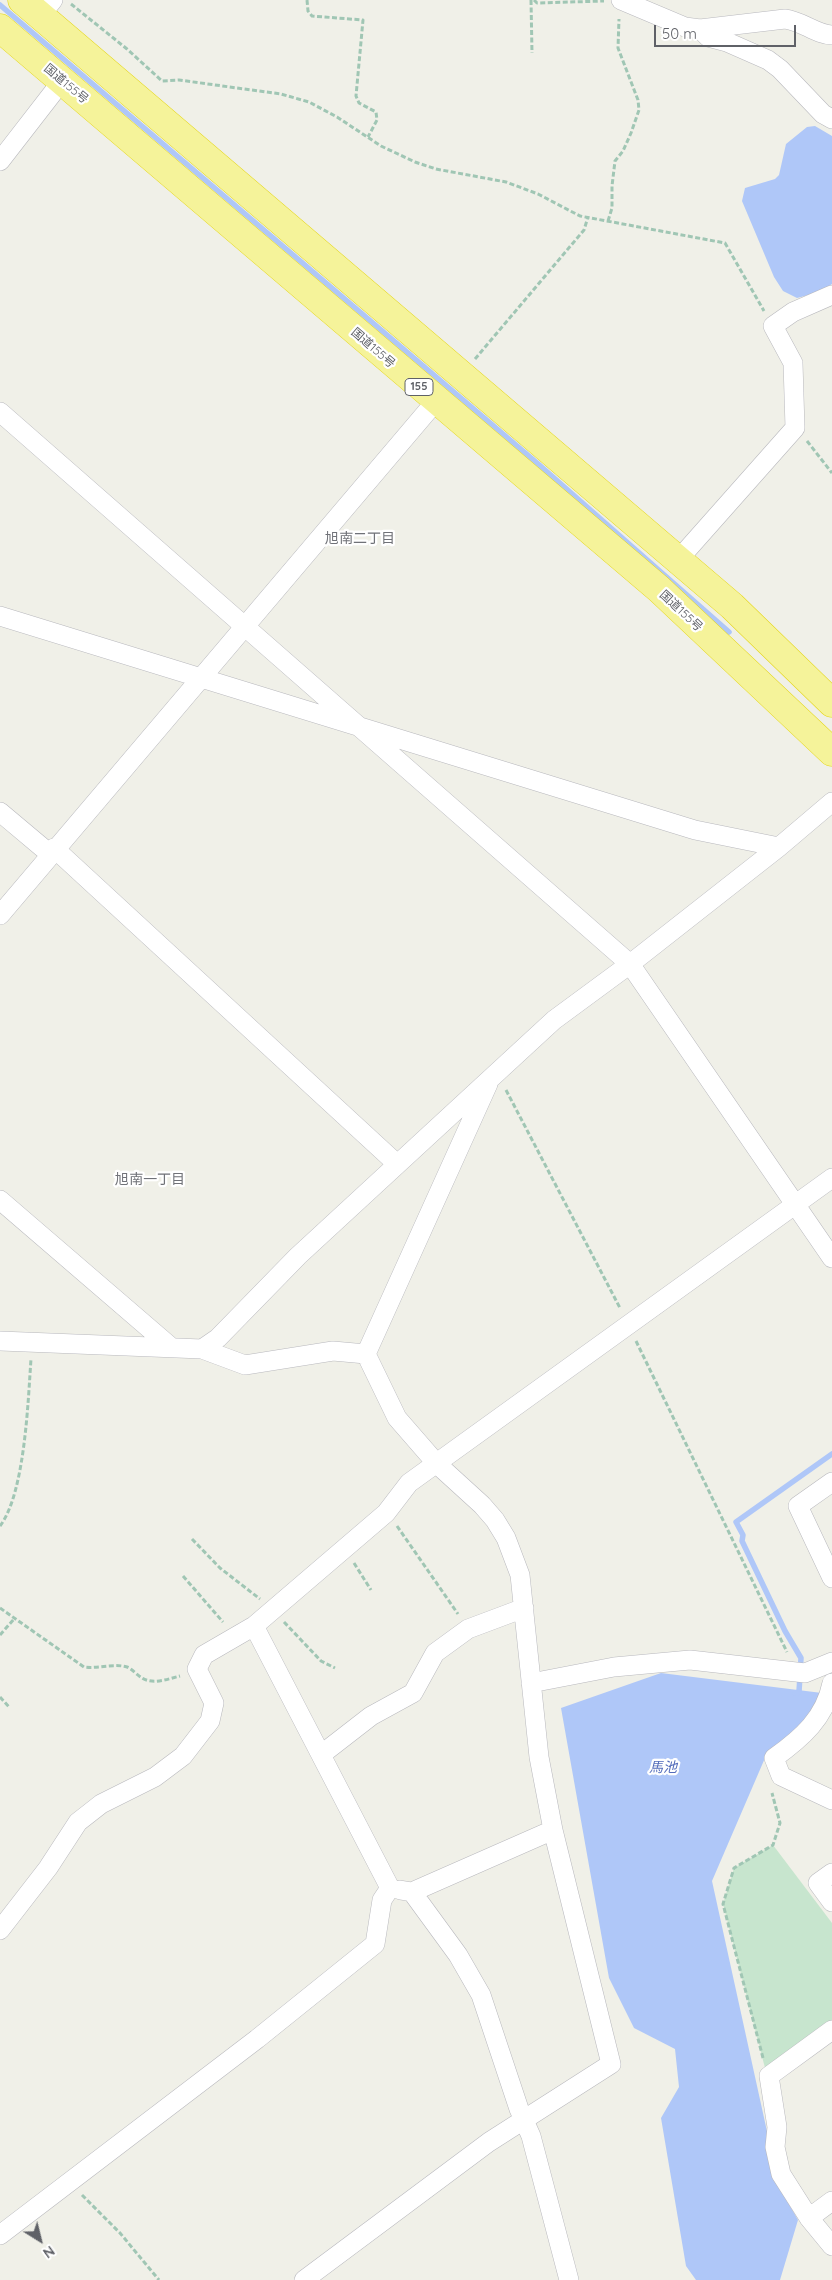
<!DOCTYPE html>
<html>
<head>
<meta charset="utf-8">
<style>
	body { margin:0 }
	#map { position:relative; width:832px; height:2280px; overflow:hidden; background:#f0f0e8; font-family:Quicksand,sans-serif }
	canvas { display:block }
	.north { position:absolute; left:15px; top:2215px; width:50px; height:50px; -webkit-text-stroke:4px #fff; paint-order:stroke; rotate:144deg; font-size:14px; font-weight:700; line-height:20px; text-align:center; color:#5f6167 }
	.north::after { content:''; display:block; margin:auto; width:18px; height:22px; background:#5f6167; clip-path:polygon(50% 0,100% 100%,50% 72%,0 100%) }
	.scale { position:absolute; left:654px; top:25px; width:142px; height:22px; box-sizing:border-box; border:2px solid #5f6167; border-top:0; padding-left:6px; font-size:15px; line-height:18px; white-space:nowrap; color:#5f6167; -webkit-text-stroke:4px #fff; paint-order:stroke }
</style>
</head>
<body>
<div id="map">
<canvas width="832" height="2280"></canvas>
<div class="north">N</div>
<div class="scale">50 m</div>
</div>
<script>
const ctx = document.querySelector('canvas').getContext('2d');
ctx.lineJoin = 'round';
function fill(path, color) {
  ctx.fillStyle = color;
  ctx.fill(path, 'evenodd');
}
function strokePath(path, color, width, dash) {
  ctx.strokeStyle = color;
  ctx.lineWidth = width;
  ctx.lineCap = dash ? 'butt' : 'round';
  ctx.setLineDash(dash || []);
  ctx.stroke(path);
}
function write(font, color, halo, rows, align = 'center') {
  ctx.font = font + ' Quicksand,"Noto Sans JP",sans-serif';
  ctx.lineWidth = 4.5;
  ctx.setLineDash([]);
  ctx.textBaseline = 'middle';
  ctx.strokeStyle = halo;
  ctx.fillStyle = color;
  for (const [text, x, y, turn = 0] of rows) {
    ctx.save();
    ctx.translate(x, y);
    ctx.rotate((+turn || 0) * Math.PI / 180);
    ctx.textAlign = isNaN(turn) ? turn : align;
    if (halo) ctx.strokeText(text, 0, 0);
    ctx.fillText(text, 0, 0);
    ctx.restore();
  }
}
fill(new Path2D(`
	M773,1845l59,78v97l-67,48 -42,-164 11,-36z`), '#c7e5ce');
fill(new Path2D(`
	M815,126l17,10v148l-12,8 -23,6 -14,-7 -9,-14 -32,-76 3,-13 30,-9 4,-4 7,-31 21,-17z
	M661,1673l161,20 -12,27 -18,18 -27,20 -53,123 67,305 19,34 -18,60h-84l-10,-14 -25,-148 18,-31 -4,-38 -41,-21 -25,-50 -48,-270z`), '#afc7f8');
strokePath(new Path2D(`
	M0,5l537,458 192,169
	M795,1693l4,-1 2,-34 -16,-27 -43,-90 1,-6 -7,-13 96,-68`), '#afc7f8', 5.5);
const minor = new Path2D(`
	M621,0l64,27 15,2 85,-10c17,2 32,16 47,16
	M40,16l13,-16
	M700,29l8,8 19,5 41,18 12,9 43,45 9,5
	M0,161l62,-80
	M0,412l630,552 202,294
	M678,560l117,-132 -2,-65 -20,-37 20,-14 39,-17
	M0,616l695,214 84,17
	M0,812l50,42
	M54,848l343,316
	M0,915l436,-514
	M0,1200l172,148
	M0,1341l202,8 43,16 88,-14 33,3
	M202,1349l16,-11 80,-82 256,-236 76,-56 149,-117 53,-45
	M366,1354l122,-270
	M832,1482l-34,24 34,72
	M254,1626l136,262
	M531,1683l83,-16 76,-7 115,13 27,-11
	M832,1683c-7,35 -30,55 -58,75l7,18 51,24
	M322,1754l49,-38 42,-23 22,-40 33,-24 56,-21
	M832,1873l-14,10 14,19
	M400,1890l12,2 141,-62
	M412,1892l46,63 23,40 38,114 12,27 38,144
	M0,1930l48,-62 30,-46 23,-18 54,-27 28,-21 27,-35 4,-18 -17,-34 7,-14 50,-29 132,-113 23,-30 423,-305
	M832,2030l-63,46 8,51 -2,20 6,27 28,44 23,28
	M809,2218l23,-17
	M0,2235l257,-196 118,-95 7,-44 8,-12
	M304,2280l185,-138 122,-78 -58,-234 -14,-73 -19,-182 -14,-37 -11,-18 -13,-15 -45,-41 -40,-46 -31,-64`);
const highway = new Path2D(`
	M22,0l710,606 100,97
	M0,28l659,561 173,163`);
strokePath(minor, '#b8b8bd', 20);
strokePath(highway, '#e4d513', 29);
strokePath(new Path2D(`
	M307,0l1,11 4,5 51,4 -7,76 3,7 17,9 1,8 -9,17
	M531,0l1,53
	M534,0l3,3 67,-2
	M71,4l56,45 35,32 17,-1 102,14 28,8 28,15 44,29 34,16 21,7 70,13 32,12 42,22 145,27 39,68
	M608,221l4,-13v-22l3,-25 8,-10 8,-18 8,-23 -1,-10 -20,-52 1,-29
	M475,359l109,-129 4,-13
	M807,441l25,32
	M506,1090l114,218
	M636,1341l151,311
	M0,1526c25,-33 28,-125 31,-167
	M397,1526l61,88
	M192,1539l28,29 40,31
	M354,1563l17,27
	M183,1576l40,46
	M0,1608l84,59c15,2 29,-4 43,0 5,2 10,8 15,11 11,7 26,1 38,-2
	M284,1622l37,39 14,7
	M0,1635l14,-16
	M0,1697l9,10
	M763,2058l-40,-154 11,-36 39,-23 7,-22 -8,-30
	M82,2195l38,38 39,47`), '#a0c6b4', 3, [5, 2.5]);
strokePath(minor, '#fff', 19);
strokePath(highway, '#f5f39a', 28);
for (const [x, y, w] of [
	[419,387,28]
]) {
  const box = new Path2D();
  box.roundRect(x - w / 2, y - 8.5, w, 17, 4);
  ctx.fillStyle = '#fff';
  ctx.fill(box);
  strokePath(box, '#5f6167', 1);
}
write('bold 11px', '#5f6167', null, [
	["155",419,387]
]);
write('12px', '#5f6167', '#fff', [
	["国道155号",66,84,40],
	["国道155号",373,348,41],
	["国道155号",681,611,43]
]);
write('14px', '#707278', '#fff', [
	["旭南二丁目",360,539],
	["旭南一丁目",150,1180]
]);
write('italic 14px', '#536cbb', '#fff', [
	["馬池",663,1768]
]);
</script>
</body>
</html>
